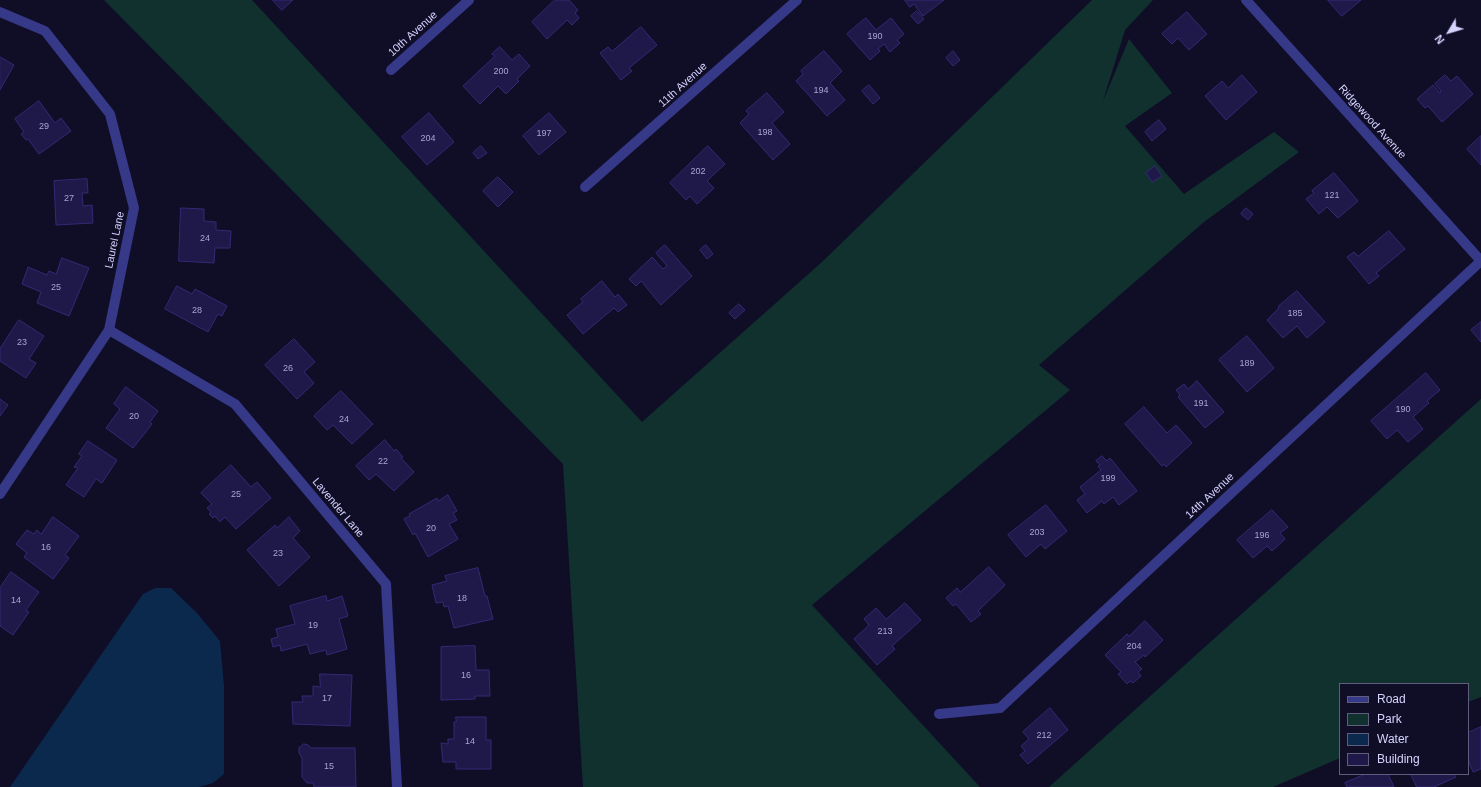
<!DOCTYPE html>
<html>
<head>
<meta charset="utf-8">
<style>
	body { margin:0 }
	#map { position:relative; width:1481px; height:787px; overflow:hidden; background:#100e27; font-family:Helvetica,sans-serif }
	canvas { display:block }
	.legend { position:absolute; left:1339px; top:683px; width:130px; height:92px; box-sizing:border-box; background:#100e27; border:1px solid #5f5d7d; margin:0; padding:5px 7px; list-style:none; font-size:12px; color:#d6d3ff }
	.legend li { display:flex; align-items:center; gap:8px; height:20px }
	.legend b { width:20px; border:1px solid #5f5d7d }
	.north { position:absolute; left:1429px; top:12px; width:40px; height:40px; -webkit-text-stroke:3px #100e27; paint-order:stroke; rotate:232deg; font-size:11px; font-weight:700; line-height:16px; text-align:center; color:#d6d3ff }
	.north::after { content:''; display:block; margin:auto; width:14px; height:18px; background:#d6d3ff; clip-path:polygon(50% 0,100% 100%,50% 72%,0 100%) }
</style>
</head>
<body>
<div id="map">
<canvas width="1481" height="787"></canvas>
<ul class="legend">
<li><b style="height:5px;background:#363888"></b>Road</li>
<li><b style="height:11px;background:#10312e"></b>Park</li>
<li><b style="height:11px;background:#0b284d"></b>Water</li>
<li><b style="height:11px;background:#1f1949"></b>Building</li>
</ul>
<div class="north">N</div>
</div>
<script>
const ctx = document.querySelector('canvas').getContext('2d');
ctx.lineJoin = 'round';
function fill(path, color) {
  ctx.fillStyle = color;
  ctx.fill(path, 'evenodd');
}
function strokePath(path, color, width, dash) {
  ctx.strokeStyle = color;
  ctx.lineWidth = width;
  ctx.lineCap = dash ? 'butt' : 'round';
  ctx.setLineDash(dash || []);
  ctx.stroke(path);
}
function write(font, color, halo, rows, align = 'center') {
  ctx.font = font + ' Helvetica,sans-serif';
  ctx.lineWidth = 4;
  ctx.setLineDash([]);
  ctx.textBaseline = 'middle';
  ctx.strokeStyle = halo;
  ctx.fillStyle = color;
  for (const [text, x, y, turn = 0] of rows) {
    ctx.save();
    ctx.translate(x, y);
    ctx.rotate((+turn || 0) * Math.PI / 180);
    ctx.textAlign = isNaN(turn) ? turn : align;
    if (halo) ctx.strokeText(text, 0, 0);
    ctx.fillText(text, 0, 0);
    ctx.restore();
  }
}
fill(new Path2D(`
	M104,0h148l390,422 180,-160 270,-262h61l-28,30 -22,71 26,-62 43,54 -47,33 59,68 90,-62 25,20 -95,70 -165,143 31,25 -258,215 168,182h-397l-20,-323z
	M1481,399v298l-13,5v-18h-128v74l-67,29h-224z`), '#10312e');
fill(new Path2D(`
	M155,588h16l26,25 23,28 4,45v88l-11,9 -14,4h-189l133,-193z`), '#0b284d');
const building = new Path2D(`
	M273,0h20l-11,10z
	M555,0h14l9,10 -3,3 4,5 -7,7 -5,-5 -20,19 -15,-17z
	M905,0h39l-21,16 -9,-12 -4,3z
	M1328,0h33l-19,16z
	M917,11l7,8 -6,5 -7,-8z
	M1187,12l20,22 -18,16 -11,-12 -6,6 -10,-10z
	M866,18l10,12 15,-12 13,16 -7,6 3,3 -10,9 -6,-8 -6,5 2,2 -10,9 -23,-26z
	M641,27l16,18 -28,23 3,3 -11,9 -21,-27 8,-6 4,4z
	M500,47l12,13 7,-6 11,12 -13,13 2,2 -13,13 -8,-8 -18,18 -17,-18 32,-30 -3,-2z
	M824,51l18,20 -12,12 15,17 -18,16 -31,-35 7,-7 -2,-3z
	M953,51l7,9 -7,6 -7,-8z
	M0,57l14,8 -14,25z
	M1242,75l15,17 -31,28 -21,-24 17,-15 6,7z
	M1445,75l6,6 6,-5 16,18 -31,28 -14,-16 -3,2 -8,-9 16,-14 7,8 1,-2 -6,-7z
	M869,85l11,13 -7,6 -11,-13z
	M767,93l17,19 -12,11 18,21 -17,16 -33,-37 9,-9 -3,-3z
	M39,101l16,22 6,-5 10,13 -32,23 -11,-15 -2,1 -5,-6 3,-2 -9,-13z
	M429,113l25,29 -27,23 -25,-28z
	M549,113l17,19 -27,23 -16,-19z
	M1159,120l7,9 -14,12 -7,-9z
	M1481,136v29l-14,-16z
	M481,146l6,7 -9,6 -5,-6z
	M708,146l17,18 -18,17 7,7 -17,16 -7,-8 -4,4 -16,-17z
	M1155,166l7,10 -10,6 -6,-9z
	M1334,173l24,28 -20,17 -11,-11 -8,7 -13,-15 8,-6 -2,-2z
	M498,177l15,15 -15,15 -15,-16z
	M87,179l1,14h-6l1,13 9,-1 1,18 -37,2 -2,-44z
	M181,208l23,1v12l12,1v8l15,1 -1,17h-15l-1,15 -35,-2z
	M1246,208l7,6 -5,6 -7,-6z
	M1389,231l16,18 -29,24 3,3 -10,8 -22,-27 7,-5 4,4z
	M665,245l27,31 -31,29 -20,-24 -5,5 -7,-7 23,-22 11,12 4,-3 -11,-13z
	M706,245l7,9 -6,5 -7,-9z
	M62,258l27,10 -20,48 -32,-13 4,-11 -19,-8 6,-17 19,8 2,-4 7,3z
	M602,281l13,16 3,-3 9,11 -9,7 -4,-4 -31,26 -16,-19 16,-13 -2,-3z
	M177,286l15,8 3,-5 32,17 -5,10 -4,-2 -10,18 -43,-23z
	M1297,291l28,31 -18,16 -10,-12 -14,12 -16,-18 12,-12 -1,-1z
	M739,304l6,6 -10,9 -6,-6z
	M19,320l25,16 -15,23 7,4 -10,15 -26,-17v-12z
	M1481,322v20l-10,-12z
	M1247,336l27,32 -27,24 -28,-32z
	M294,339l21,23 -11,10 10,11 -17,16 -32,-34z
	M1426,373l14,17 -13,11 2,2 -16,14 10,12 -15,13 -11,-12 -10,9 -16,-18z
	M1197,381l27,31 -19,16 -27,-31 2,-2 -4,-5 8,-6 4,5z
	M126,387l32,24 -8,11 2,2 -19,24 -27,-20 14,-19 -6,-5z
	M341,391l32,33 -21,20 -19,-19 -6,5 -13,-14z
	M0,399l8,6 -8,11z
	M1144,407l23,26 9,-8 16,18 -26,24 -2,-3 -2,2 -37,-42z
	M385,440l9,11 2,-2 7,8 -2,1 13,14 -20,19 -18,-17 -7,6 -13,-14z
	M88,441l29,19 -15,23 -6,-4 -12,18 -18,-12 12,-17 -4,-1 8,-11 -3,-2z
	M1102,456l5,5 3,-3 27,33 -18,14 -6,-8 -9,7 -2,-3 -15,12 -10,-13 8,-6 -5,-7 21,-17 -3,-4 2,-1 -4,-4z
	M231,465l20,22 6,-5 14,16 -35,31 -11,-12 -5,5 -5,-6 -2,2 -4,-4 2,-2 -4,-4 5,-4 -11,-11z
	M448,495l9,16 -4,2 4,7 -8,4 9,15 -30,18 -13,-24 -2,2 -9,-16 6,-3 -1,-2 28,-16 1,3z
	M1046,505l21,26 -22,18 -4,-5 -15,13 -18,-22z
	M1272,510l16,17 -8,6 5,6 -13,12 -5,-5 -14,12 -16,-18z
	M53,517l26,19 -14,19 4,3 -16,21 -29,-22 3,-4 -11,-9 11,-14 7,4 3,-4 4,4z
	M289,517l11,14 -7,7 17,19 -31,29 -32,-36 28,-25 2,3z
	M989,567l16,18 -27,26 3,3 -10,8 -15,-18 -3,2 -7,-8 11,-10 3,4z
	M478,568l7,28h2l6,23 -39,9 -6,-22 -4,1 -1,-5 -7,1 -4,-18 15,-4 -2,-5z
	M11,572l28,20 -13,18 3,2 -16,23 -13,-9v-38z
	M326,596l1,5 15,-5 6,20 -9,3 8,30 -20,6 -1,-5 -16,4 -3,-10 -26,7 -1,-6 -7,2 -2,-8 7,-2 -2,-8 19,-5 -5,-18z
	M905,603l16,17 -29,26 3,3 -18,16 -23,-26 15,-14 -5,-6 12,-11 10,11z
	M1145,621l18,19 -18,17 -1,-2 -9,7 7,7 -4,3 3,4 -8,7 -3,-2 -3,3 -9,-10 3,-2 -16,-17 22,-21 2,2z
	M475,646l1,24h13l1,26h-15v3l-34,1v-53z
	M320,674l32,1 -2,51 -57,-2 -1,-22h11l-1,-6h11v-10l7,1z
	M1050,708l18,22 -40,34 -8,-9 5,-4 -4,-5 8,-7 -6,-7z
	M456,717h30v23h5v29h-35v-7h-13l-2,-19 7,1v-5h6v-17h2z
	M1481,727v42l-8,3 -5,-12v-27z
	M304,744l4,1 3,3h44l1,39h-42l-1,-4h-6l-5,-6v-19l-3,-5v-5z
	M1366,774h22l6,13h-47l-2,-4z
	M1411,774h43l2,3 -22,10h-17z`);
fill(building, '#1f1949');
strokePath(building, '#342976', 1);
strokePath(new Path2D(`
	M1246,0l235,261
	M0,12l45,19 65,83 24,94 -25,122 -109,164
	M391,70l78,-70
	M585,187l212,-187
	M109,330l126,74 151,180 11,203
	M939,714l61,-6 481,-447`), '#363888', 10);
write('9px', '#a8a4d2', null, [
	["190",875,37],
	["200",501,72],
	["194",821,91],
	["29",44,127],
	["198",765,133],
	["197",544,134],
	["204",428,139],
	["202",698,172],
	["121",1332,196],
	["27",69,199],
	["24",205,239],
	["25",56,288],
	["28",197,311],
	["185",1295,314],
	["23",22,343],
	["189",1247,364],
	["26",288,369],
	["191",1201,404],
	["190",1403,410],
	["20",134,417],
	["24",344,420],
	["22",383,462],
	["199",1108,479],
	["25",236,495],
	["20",431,529],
	["203",1037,533],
	["196",1262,536],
	["16",46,548],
	["23",278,554],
	["18",462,599],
	["14",16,601],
	["19",313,626],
	["213",885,632],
	["204",1134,647],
	["16",466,676],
	["17",327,699],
	["212",1044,736],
	["14",470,742],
	["15",329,767]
]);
write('11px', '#d6d3ff', '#100e27', [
	["10th Avenue",413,34,-42],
	["11th Avenue",683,85,-42],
	["Ridgewood Avenue",1372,122,48],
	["Laurel Lane",115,240,-78],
	["14th Avenue",1210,496,-43],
	["Lavender Lane",338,508,50]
]);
</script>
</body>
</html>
